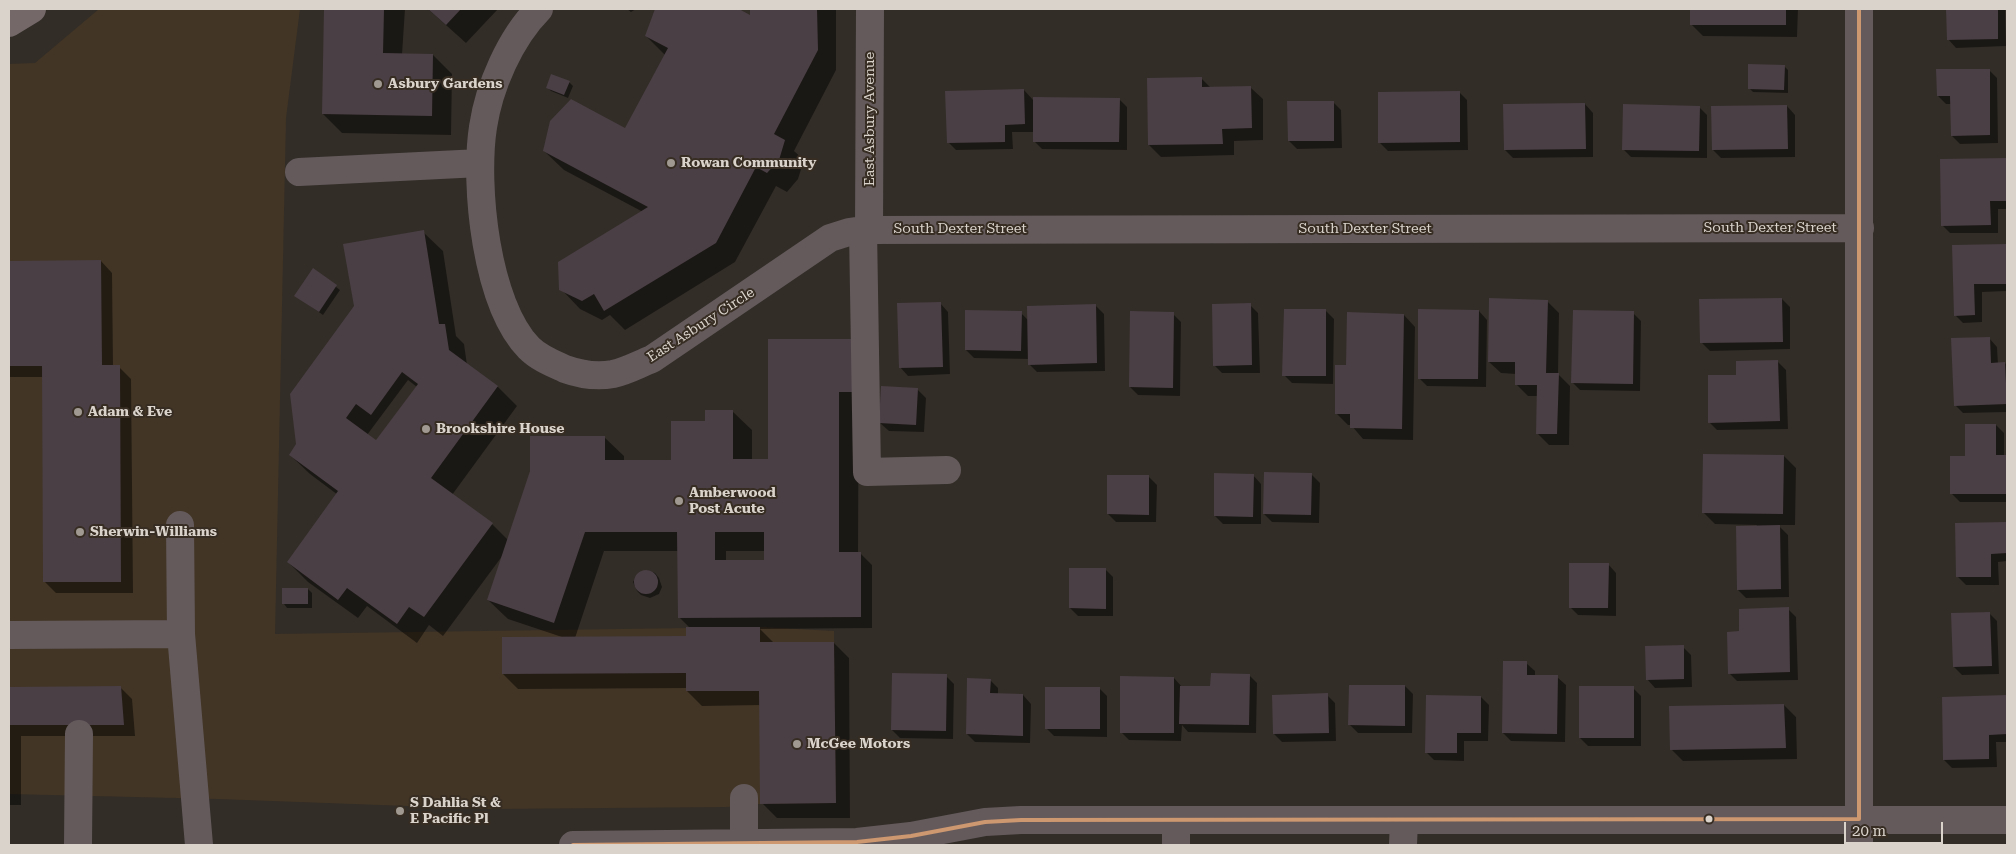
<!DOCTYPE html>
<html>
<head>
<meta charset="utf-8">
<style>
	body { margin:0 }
	#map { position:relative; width:2016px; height:854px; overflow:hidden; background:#322d27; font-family:"Roboto Serif",serif }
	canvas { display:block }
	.frame { position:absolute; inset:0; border:10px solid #d9d3cc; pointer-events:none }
	.scale { position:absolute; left:1844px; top:822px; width:99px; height:22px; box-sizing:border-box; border:2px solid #d9d3cc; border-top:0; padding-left:6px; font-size:15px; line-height:18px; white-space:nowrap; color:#d9d3cc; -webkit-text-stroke:4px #372d22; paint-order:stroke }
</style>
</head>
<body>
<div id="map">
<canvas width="2016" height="854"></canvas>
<div class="frame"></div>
<div class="scale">20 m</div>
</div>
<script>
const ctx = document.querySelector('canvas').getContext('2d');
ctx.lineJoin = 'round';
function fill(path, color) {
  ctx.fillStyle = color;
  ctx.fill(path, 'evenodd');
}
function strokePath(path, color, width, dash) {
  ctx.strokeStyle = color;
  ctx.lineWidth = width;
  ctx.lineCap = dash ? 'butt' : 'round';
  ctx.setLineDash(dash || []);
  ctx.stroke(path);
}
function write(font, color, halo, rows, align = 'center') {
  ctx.font = font + ' "Roboto Serif",serif';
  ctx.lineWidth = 4;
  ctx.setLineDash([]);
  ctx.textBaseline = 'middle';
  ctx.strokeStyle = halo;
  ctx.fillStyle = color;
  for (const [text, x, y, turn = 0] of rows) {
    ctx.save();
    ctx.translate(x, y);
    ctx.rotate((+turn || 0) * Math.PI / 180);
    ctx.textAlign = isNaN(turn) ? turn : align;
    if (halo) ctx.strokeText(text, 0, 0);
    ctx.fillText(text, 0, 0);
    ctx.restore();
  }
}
fill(new Path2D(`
	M99,9h201l-14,109 -11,516 485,-7 74,4 2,172 -76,1 -34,3 -238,2 -270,-10 -209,-5v-730l26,-1z`), '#423525');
fill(new Path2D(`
	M325,9h80l-3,46h31l19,19 -1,61 -109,-2 -19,-19z
	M428,9h70l-32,34z
	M627,9h9l-5,3z
	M657,9h80l15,8v-8h84v61l-42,81 10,9 -6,19 -11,13 -11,-6 -41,76 -110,68 -15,-15 -8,5 -22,-11 -19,-20 82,-77 -79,-42 -20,-19 87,-18 34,-78 -19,-19z
	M1691,9h107l-1,28 -94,-1 -12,-12z
	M1947,9h58l1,37 -50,2 -8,-9z
	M1784,66l4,4v23l-35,-1 -4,-4z
	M1989,70l8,8 1,65 -38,1 -8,-8v-32h-6l-8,-8z
	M1201,78l10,10h40l12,11v41l-29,1v14l-73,2 -12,-12z
	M569,82l4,4 -5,12 -17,-7 -4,-4z
	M1024,90l10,11 85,-2 8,8v43l-85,-1 -8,-8v-9h-22l1,17 -57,1 -8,-8z
	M1459,92l8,8 1,50 -80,1 -8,-8z
	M1333,102l8,8 1,38 -45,1 -8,-8z
	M1585,104l8,9v44l-80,1 -8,-8z
	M1787,106l8,9v42l-74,1 -8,-8z
	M1699,107l8,8v43l-76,-1 -8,-8z
	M2007,159v50h-9v24h-48l-8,-8 -1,-65z
	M423,232l20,19 13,85 8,8 3,21 31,22 19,19 -65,89 40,29 16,16 96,-103 20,19v5h48l34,-39 26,-11 20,19v31h18l89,-121 -1,213h2l12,12v63l-112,1 15,15 59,-1 15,15 1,160h-73l-15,-15 -1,-98 -59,1 -15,-15v-3l-169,1 -15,-15 59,-37 -54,-18 -20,-19 15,-45 -60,81 -14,-11 -12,18 -50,-37 -9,12 -50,-36 -20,-20 50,-67 -28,-21 -20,-19zM408,380l9,7 -41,55 -9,-7zM604,551h75v66l11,11 -3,9 -112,1zM726,551h39v10h-39z
	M2007,245v46l-25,1v30l-19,1 -8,-8 -2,-69z
	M101,261l11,12 1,94h6l12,12 2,214h-77l-11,-11 -1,-205h-35v-115z
	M314,270l26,20 -17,25 -23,-16z
	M1782,299l8,8v42l-80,2 -8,-8z
	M1547,301l12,12 -1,61 12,12 -1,59h-20l-12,-12 1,-37h-10l-12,-12v-10l-15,-1 -12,-11z
	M940,303l8,9 2,62 -42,2 -8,-9z
	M1250,305l8,8 2,60h-38l-8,-8z
	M1096,306l8,8 1,57 -68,1 -8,-8v-5l-55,-1 -8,-8 55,-37 7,7z
	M1326,311l8,8 -1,65 -41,-1 -8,-8z
	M1479,311l8,9 -1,67 -59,-1 -8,-8z
	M1633,313l8,8 -1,70 -60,-1 -8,-8z
	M1173,314l8,8 -1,74 -42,-1 -8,-8z
	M1404,315l11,12 -2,113 -50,-1 -12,-14h-3l-12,-12 12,-46z
	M1989,338l8,9 1,17 7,-1 2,3v46l-44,1 -8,-8z
	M1778,362l8,8 2,59 -71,1 -8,-8 28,-46z
	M917,389l9,9 -2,34 -35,-1 -9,-8z
	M1996,425l8,8v23h3v46h-47l-8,-8 14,-36z
	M1784,456l12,12 -1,57h-17l10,10 1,62 -43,1 -8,-8 19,-65 -42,-1 -12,-12z
	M1253,475l8,9v40h-38l-8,-8z
	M1312,475l8,8 -1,40 -47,-1 -8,-8z
	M1149,477l8,8 -1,37h-40l-8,-8z
	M2005,524l2,1v36l-9,1 1,23h-33l-8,-8z
	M1608,564l8,9v43l-38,-1 -8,-8z
	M1105,569l8,8v39h-35l-8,-8z
	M647,570l8,3 4,5 3,9 -3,7 -9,4 -9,-3 -4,-4 -4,-9 5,-8z
	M308,589l4,4v15h-25l-3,-4z
	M1788,609l8,8 2,63 -61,1 -8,-8 11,-40z
	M1989,613l8,8 2,53 -37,1 -8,-8z
	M1683,647l8,8 1,32 -37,1 -8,-9z
	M1526,663l9,8v5l22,1 9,8 -1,57 -54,-1 -8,-8z
	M1249,675l8,8 -1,50 -68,-1 -6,-7 -1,16 -52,-1 -8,-8 53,-54 8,9 30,1z
	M946,676l8,8 -1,55 -53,-1 -8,-8z
	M990,680l8,8v7h25l8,9 -1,39 -55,-1 -8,-8z
	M1405,686l8,8 -1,39h-54l-8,-8z
	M120,687l12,12 3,37h-114v69h-12v-117z
	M1099,688l8,8v41l-53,-1 -8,-8z
	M1633,688l8,8v50h-53l-8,-8z
	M1327,695l8,8 1,38 -54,1 -8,-8z
	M2007,696v46h-11l1,25 -45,1 -8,-8 -1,-62z
	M1481,697l8,8 -1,36h-24v20l-30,-1 -8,-8z
	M1784,705l12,12 1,42 -114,2 -12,-12z`), '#0007');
fill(new Path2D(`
	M324,9h60l-1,44 50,1 -1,62 -110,-2z
	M428,9h33l-15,16z
	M655,9h84l11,6v-6h67l1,41 -44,84 11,6 -6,20 -12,13 -11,-6 -40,76 -112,68 -10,-17 -12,7 -23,-11 -1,-28 90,-55 -105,-56 7,-30 21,-22 54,29 43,-80 -23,-12z
	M1690,9h96v16h-96z
	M1946,9h52v30l-51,1z
	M1748,64l37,1 -1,25 -36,-1z
	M1936,69h54v66l-39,1 -1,-40h-13z
	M551,74l19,7 -6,14 -18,-7z
	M1202,77v10l49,-1 1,42 -30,1 1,15 -75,1 -1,-67z
	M1024,89l1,35 -20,1v17l-58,1 -2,-52z
	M1460,91v51l-82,1v-51z
	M1033,97l87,1 -1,44h-86z
	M1287,101h47v40h-46z
	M1585,103l1,46 -82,1 -1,-46z
	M1623,104l77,2 -1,45 -77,-1z
	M1787,105l1,44 -76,1 -1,-44z
	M2007,158v43h-17l1,24 -50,1 -1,-67z
	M424,230l15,94h6l4,26 49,36 -67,92 62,45 -69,94 -15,-10 -12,17 -50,-36 -9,12 -51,-38 51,-71 -49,-36 7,-11 -6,-50 64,-88 -11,-62zM402,372l16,12 -42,56 -30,-22 10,-14 15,11z
	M2007,244v40h-33l1,31 -21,1 -2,-71z
	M101,260l1,105h18l1,217h-78l-1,-216h-33v-105z
	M313,268l24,17 -18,27 -25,-16z
	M1489,298l59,2 -2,73h13l-2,61h-21l1,-49h-22v-23h-27z
	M1782,298l1,44 -83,1 -1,-44z
	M941,302l2,65 -44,1 -2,-65z
	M1251,303l1,62 -39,1 -1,-62z
	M1096,304l1,59 -69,2 -1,-59z
	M1284,309h42v67h-44z
	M1418,309l61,1 -1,69h-60z
	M965,310l57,1 -1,40 -56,-1z
	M1573,310l61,1 -1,73 -62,-1z
	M1130,311l44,1 -1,76 -44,-1z
	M1347,312l57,2 -2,115 -52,-1v-14h-15v-49h11z
	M1990,337l1,26 14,-1 2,42 -53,2 -3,-68z
	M768,339h91v53h-20v160h22v65l-183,1 -1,-86h-92l-31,91 -67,-23 43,-129v-35h75v24h66v-39h34v-11h28v49h35zM715,532h49v28h-49z
	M1778,360l2,61 -72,2v-48h28v-14z
	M881,386l37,2 -2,37 -37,-2z
	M1965,424h31v31h11v39h-57v-38h15z
	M1703,454l81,1 -1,59 -81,-1z
	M1264,472l48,1 -1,42 -48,-1z
	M1214,473l40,1 -1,43 -39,-1z
	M1107,475h42v40l-42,-1z
	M2006,522l1,31 -16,1v23h-35l-1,-54z
	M1780,525l1,64 -44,1 -1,-64z
	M1569,563h40l-1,45h-39z
	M1069,568h37v41l-37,-1z
	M634 582a12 12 0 1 1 24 0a12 12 0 1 1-24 0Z
	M282,588h26v16h-26z
	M1789,607l1,65 -62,2 -1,-42 12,-1v-22z
	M1990,612l2,54 -39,1 -2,-54z
	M686,627h74v15h74l2,161 -76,1 -1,-113h-73v-18l-184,1v-37l184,-1z
	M1684,645v34l-38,1 -1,-34z
	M1503,661h24v14h31l-1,59 -55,-1z
	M892,673l55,1 -1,57 -55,-1z
	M1211,673l39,1 -1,51 -70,-1 1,-38h30z
	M1120,676l54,1v56h-54z
	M967,678l24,1 -1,14 33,1v42l-57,-2z
	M1349,685h56v41l-57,-1z
	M121,686l3,39h-115v-38z
	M1579,686h55v52h-55z
	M1045,687h55v42h-55z
	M1328,693l1,40 -56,1 -1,-39z
	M1426,695l55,1v37h-24v20h-32z
	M2007,695v39l-18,1v24l-46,1 -1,-63z
	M1784,704l2,44 -116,2 -1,-44z`), '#4a3f45');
strokePath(new Path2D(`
	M539,9c-29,29 -50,78 -56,118 -9,59 3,177 46,221 10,10 23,15 36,21 14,5 32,8 48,5 14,-3 26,-10 39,-15l178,-121 19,-6 14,-2 997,-2
	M1859,9v836
	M299,172l181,-9
	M869,229l1,-220
	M863,230l4,242 80,-2
	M180,525l1,109
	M9,635l172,-1 18,211
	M744,798v46
	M1176,820v25
	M78,845l1,-111
	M573,845l284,-3 54,-6 74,-14 36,-2h986
	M1403,845l1,-25`), '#645a5c', 28);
strokePath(new Path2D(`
	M9,23l23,-14`), '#746869', 28);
strokePath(new Path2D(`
	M573,845l284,-3 54,-6 74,-14 36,-2 838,-1v-810`), '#cd976f', 4);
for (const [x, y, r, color] of [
	[378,84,5,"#9f9992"],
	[671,163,5,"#9f9992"],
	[78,412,5,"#9f9992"],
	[426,429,5,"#9f9992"],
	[679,501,5,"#9f9992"],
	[80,532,5,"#9f9992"],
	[797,744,5,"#9f9992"],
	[400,811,5,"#9f9992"],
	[1709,819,4.5,"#d9d3cc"]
]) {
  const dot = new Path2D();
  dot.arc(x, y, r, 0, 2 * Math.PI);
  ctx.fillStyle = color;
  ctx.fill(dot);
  strokePath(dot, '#372d22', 2);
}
write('bold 14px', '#d9d3cc', '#372d22', [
	["Asbury Gardens",388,84],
	["Rowan Community",681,163],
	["Adam & Eve",88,412],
	["Brookshire House",436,429],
	["Amberwood",689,493],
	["Post Acute",689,509],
	["Sherwin-Williams",90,532],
	["McGee Motors",807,744],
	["S Dahlia St &",410,803],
	["E Pacific Pl",410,819]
], 'left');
write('14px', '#d9d3cc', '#372d22', [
	["East Asbury Avenue",870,119,-90],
	["South Dexter Street",1770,228],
	["South Dexter Street",960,229],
	["South Dexter Street",1365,229],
	["East Asbury Circle",701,325,-33]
]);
</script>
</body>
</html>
